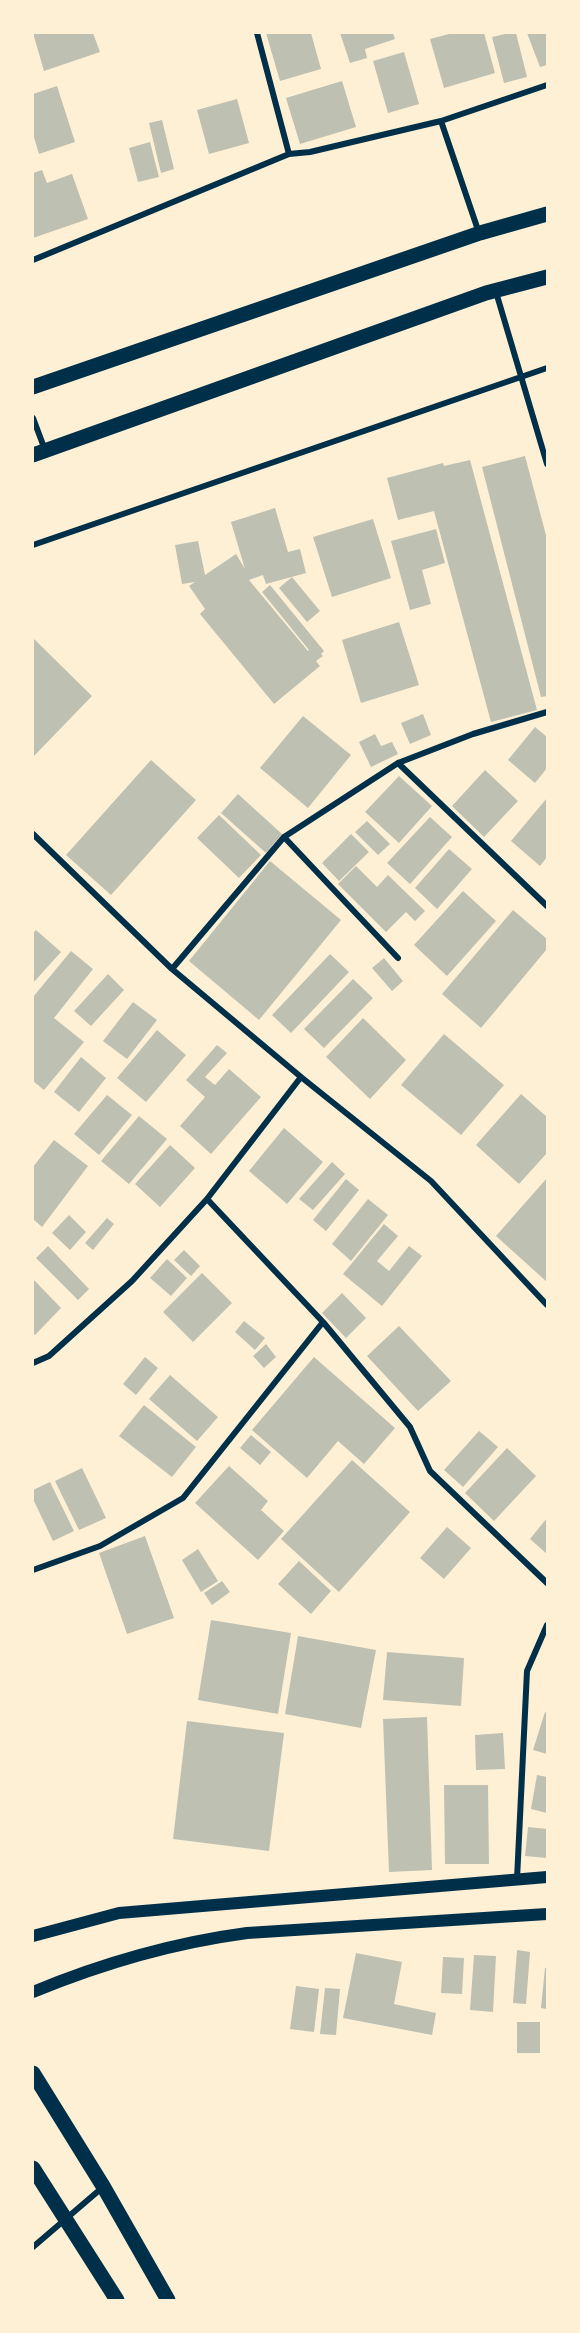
<!DOCTYPE html>
<html>
<head>
<meta charset="utf-8">
<style>
	body { margin:0 }
	#map { position:relative; width:580px; height:2333px; overflow:hidden; background:#fdf0d5; font-family:"Nunito Sans",sans-serif }
	canvas { display:block }
	.frame { position:absolute; inset:0; border:34px solid #fdf0d5; pointer-events:none }
</style>
</head>
<body>
<div id="map">
<canvas width="580" height="2333"></canvas>
<div class="frame"></div>
</div>
<script>
const ctx = document.querySelector('canvas').getContext('2d');
ctx.lineJoin = 'round';
function fill(path, color) {
  ctx.fillStyle = color;
  ctx.fill(path, 'evenodd');
}
function strokePath(path, color, width, dash) {
  ctx.strokeStyle = color;
  ctx.lineWidth = width;
  ctx.lineCap = dash ? 'butt' : 'round';
  ctx.setLineDash(dash || []);
  ctx.stroke(path);
}
fill(new Path2D(`
	M33,33h60l7,19 -56,19z
	M266,33h45l10,36 -41,12z
	M340,33h53l2,6 -30,10 2,9 -17,5z
	M453,33h31l11,40 -51,15 -14,-49z
	M510,33h6l11,44 -23,6 -12,-46z
	M527,33h20v32l-7,2z
	M404,52l15,52 -31,9 -15,-52z
	M342,81l14,46 -56,17 -14,-46z
	M57,86l18,56 -36,12 -6,-20v-40z
	M237,99l12,44 -40,11 -12,-44z
	M162,120l12,49 -13,4 -12,-50z
	M150,142l9,35 -21,5 -9,-34z
	M42,170l5,13 25,-9 16,45 -55,19v-65z
	M525,456l22,83v157l-6,1 -59,-230z
	M470,460l67,250 -46,12 -57,-211 -36,9 -11,-42 56,-15 1,3z
	M275,508l13,44 12,-3 6,24 -40,11 -3,-9 -14,5 59,71 1,-1 -47,-58 8,-7 54,66 -3,3 2,2 -7,5 4,5 -46,38 -74,-90 5,-5 -16,-23 6,-4 -13,2 -7,-39 23,-4 7,34 31,-21 9,15 -14,-47z
	M373,519l18,59 -59,19 -19,-60z
	M436,529l9,34 -23,7 9,34 -21,6 -19,-69z
	M292,577l28,34 -13,11 -28,-34z
	M399,622l20,63 -58,18 -19,-63z
	M33,638l59,58 -59,61z
	M423,714l8,21 -21,9 -9,-21z
	M303,716l48,39 -43,53 -48,-40z
	M535,727l12,10v31l-12,15 -27,-23z
	M375,734l6,12 11,-4 6,12 -27,13 -12,-25z
	M151,760l45,40 -85,95 -45,-40z
	M485,770l33,31 -34,36 -32,-31z
	M399,776l33,30 -33,37 -34,-31z
	M238,794l44,40 -16,19 -45,-40z
	M547,798v59l-7,9 -29,-25z
	M219,815l42,40 -22,23 -42,-40z
	M430,817l22,20 -42,47 -23,-21z
	M367,821l23,23 -12,11 -23,-23z
	M351,834l18,18 -30,29 -17,-18z
	M449,849l23,20 -35,40 -22,-21z
	M270,861l71,59 -82,100 -70,-59z
	M356,866l21,21 11,-12 37,36 -10,10 -9,-9 -20,20 -48,-48z
	M463,891l33,30 -49,55 -33,-31z
	M513,910l34,29v10l-66,79 -39,-34z
	M36,930l25,22 -28,31v-50z
	M71,951l22,18 -39,49 30,24 -40,48 -11,-9v-84z
	M330,954l19,18 -58,61 -19,-18z
	M384,958l19,23 -11,10 -20,-23z
	M108,974l16,16 -33,36 -17,-15z
	M353,979l20,19 -49,50 -20,-19z
	M133,1002l24,18 -30,39 -24,-18z
	M363,1018l43,42 -36,39 -44,-42z
	M157,1030l29,25 -40,47 -29,-24z
	M444,1034l60,51 -43,50 -60,-50z
	M217,1045l10,8 -22,24 10,8 14,-16 32,28 -50,57 -31,-28 25,-29 -19,-17z
	M81,1057l25,21 -27,34 -25,-20z
	M521,1094l26,23v36l-28,31 -43,-39z
	M107,1095l25,20 -33,40 -25,-21z
	M139,1116l28,23 -38,45 -28,-23z
	M284,1128l39,34 -36,42 -38,-33z
	M54,1140l34,26 -46,61 -9,-8v-52z
	M170,1145l25,23 -35,39 -25,-23z
	M332,1162l13,12 -32,36 -14,-11z
	M547,1178v104l-51,-46z
	M346,1179l13,11 -33,41 -13,-11z
	M368,1199l20,16 -37,46 -19,-17z
	M69,1215l17,17 -16,18 -18,-17z
	M107,1218l7,6 -21,26 -8,-7z
	M384,1224l14,12 -21,25 12,10 20,-25 13,10 -40,50 -39,-32z
	M48,1246l41,43 -11,11 -42,-42z
	M184,1250l16,16 -9,10 -17,-16z
	M167,1259l20,19 -16,18 -21,-18z
	M202,1273l30,30 -39,39 -30,-30z
	M33,1279l28,29 -26,27 -2,-2z
	M342,1293l24,25 -20,20 -24,-25z
	M244,1321l21,17 -10,12 -20,-18z
	M399,1326l52,55 -33,30 -51,-55z
	M266,1344l10,13 -12,11 -11,-12z
	M145,1357l13,11 -22,27 -13,-11z
	M314,1357l81,71 -31,36 -26,-23 -31,37 -55,-48z
	M170,1375l48,42 -21,24 -48,-42z
	M144,1405l52,42 -24,30 -53,-41z
	M479,1431l19,16 -35,40 -19,-17z
	M251,1435l20,17 -11,13 -20,-17z
	M507,1448l29,28 -42,45 -29,-28z
	M352,1460l58,52 -71,80 -58,-53z
	M229,1466l39,35 -7,9 23,21 -26,29 -63,-57z
	M82,1468l24,50 -27,12 -24,-49z
	M50,1482l24,49 -21,10 -20,-42v-9z
	M547,1518v36l-17,-15z
	M447,1527l24,21 -27,31 -24,-21z
	M145,1536l29,82 -47,16 -28,-81z
	M198,1549l20,32 -17,11 -19,-32z
	M299,1561l32,30 -20,23 -33,-30z
	M222,1581l8,11 -18,13 -8,-12z
	M211,1620l80,13 -13,81 -80,-14z
	M298,1636l78,14 -15,78 -76,-14z
	M387,1652l77,6 -3,48 -78,-6z
	M545,1712l2,1v41l-14,-4z
	M427,1717l5,153 -43,2 -6,-153z
	M187,1721l97,12 -15,118 -96,-12z
	M503,1733l2,36 -29,1 -1,-35z
	M537,1775l10,2v36l-16,-4z
	M444,1785h44l1,79h-44z
	M528,1827l19,2v29l-22,-2z
	M517,1950l13,2 -4,52 -13,-1z
	M356,1953l46,9 -8,42 42,9 -4,22 -89,-17z
	M474,1955l22,1 -3,56 -23,-2z
	M443,1957l21,1 -2,36 -21,-1z
	M545,1968h2v41l-6,-1z
	M296,1986l23,3 -5,43 -24,-3z
	M325,1988l15,1 -4,46 -16,-1z
	M517,2022h23v31h-23z`), '#bec0b2');
strokePath(new Path2D(`
	M257,33l32,121
	M441,121l38,112
	M33,260l256,-106 21,-2 131,-31 106,-36
	M496,292l51,172
	M33,418l12,32
	M33,545l514,-177
	M398,763l149,143
	M33,834l139,135 129,108 130,104 116,124
	M398,958l-114,-121 114,-74 75,-29 74,-22
	M172,969l112,-132
	M207,1199l116,123 87,105 20,44 117,112
	M33,1363l16,-7 83,-75 75,-82 94,-122
	M33,1570l67,-24 83,-48 140,-176
	M517,1879l10,-208 20,-46
	M33,2247l70,-60`), '#003049', 6);
strokePath(new Path2D(`
	M33,1936l86,-23 428,-36
	M33,1992c70,-29 139,-49 214,-59l300,-19`), '#003049', 12);
strokePath(new Path2D(`
	M33,387l447,-154 67,-19
	M33,455l453,-162 61,-16
	M33,2073l70,113 65,114
	M33,2168l84,132`), '#003049', 15);
</script>
</body>
</html>
